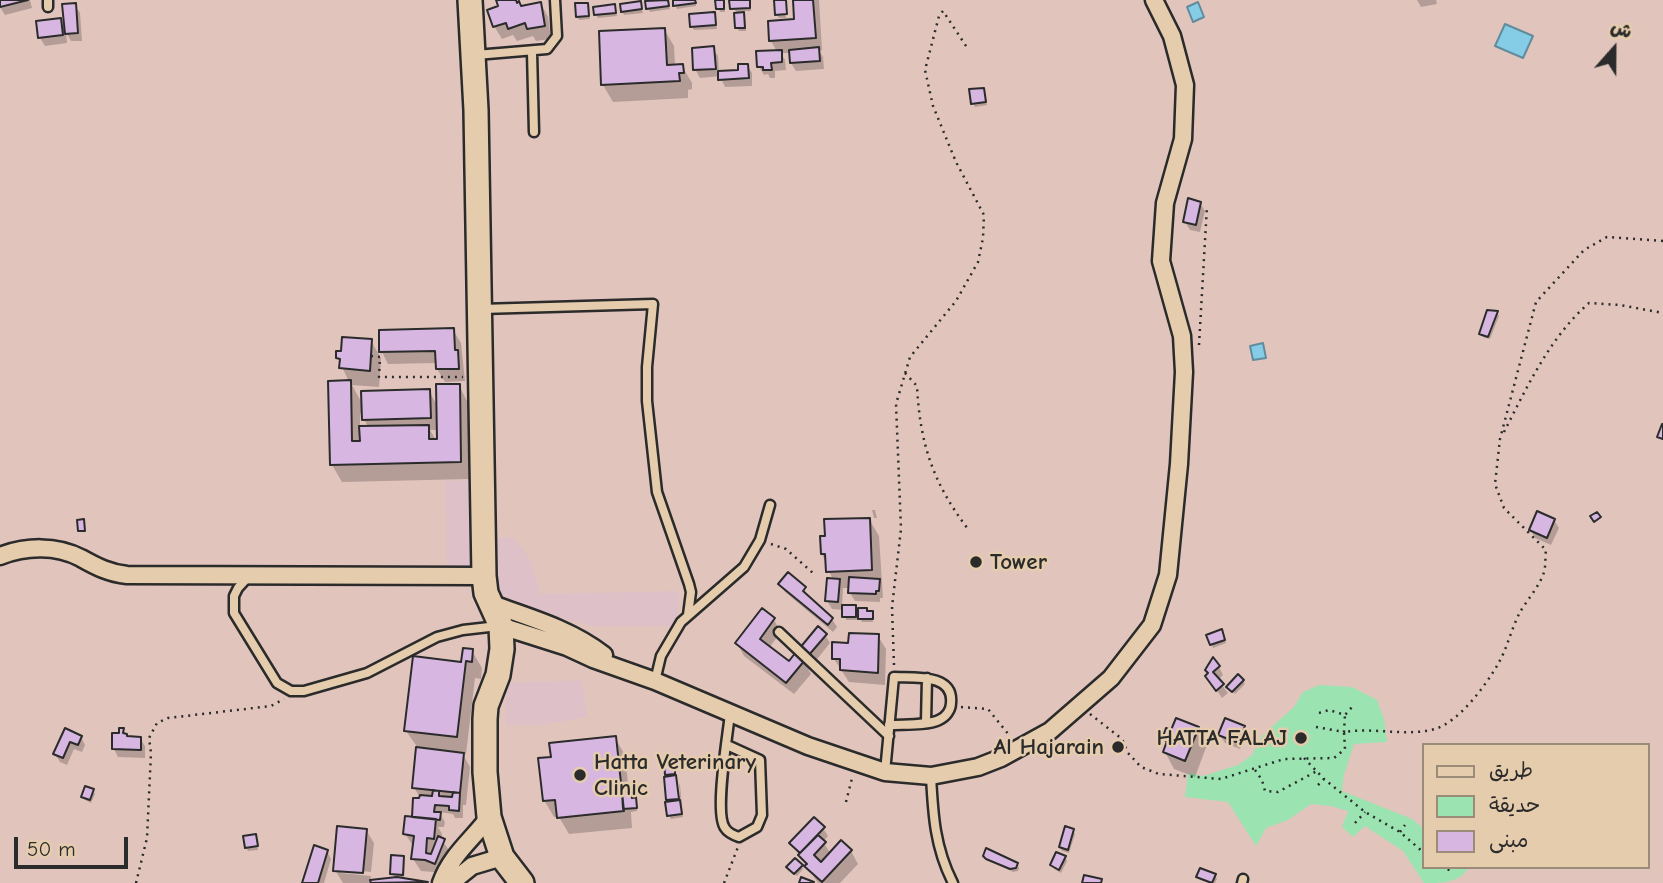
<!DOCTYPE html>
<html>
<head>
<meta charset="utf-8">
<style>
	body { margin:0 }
	#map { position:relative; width:1663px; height:883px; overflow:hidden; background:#e1c5bd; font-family:"Comic Neue","Playpen Sans Arabic",sans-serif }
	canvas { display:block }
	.legend { position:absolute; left:1422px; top:743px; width:228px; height:126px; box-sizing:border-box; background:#e5ccad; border:2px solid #9b8c79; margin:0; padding:9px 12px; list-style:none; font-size:21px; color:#2b2b2b }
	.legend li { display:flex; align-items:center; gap:14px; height:35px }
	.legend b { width:35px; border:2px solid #9b8c79 }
	.north { position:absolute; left:1579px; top:14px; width:70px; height:70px; -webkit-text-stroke:5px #e5ccad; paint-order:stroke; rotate:21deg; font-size:19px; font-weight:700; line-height:28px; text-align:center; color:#2b2b2b }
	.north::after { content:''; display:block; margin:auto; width:24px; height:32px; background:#2b2b2b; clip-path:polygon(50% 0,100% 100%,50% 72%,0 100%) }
	.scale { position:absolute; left:14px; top:837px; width:114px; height:32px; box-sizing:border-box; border:4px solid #2b2b2b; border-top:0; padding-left:9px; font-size:21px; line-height:24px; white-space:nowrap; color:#2b2b2b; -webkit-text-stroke:5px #e5ccad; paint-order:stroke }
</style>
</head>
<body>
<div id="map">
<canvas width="1663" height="883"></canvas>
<ul class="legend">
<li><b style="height:9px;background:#e5ccad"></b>طريق</li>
<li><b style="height:19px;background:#9be3b0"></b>حديقة</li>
<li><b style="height:19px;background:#d7b6e1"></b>مبنى</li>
</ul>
<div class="north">ش</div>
<div class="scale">50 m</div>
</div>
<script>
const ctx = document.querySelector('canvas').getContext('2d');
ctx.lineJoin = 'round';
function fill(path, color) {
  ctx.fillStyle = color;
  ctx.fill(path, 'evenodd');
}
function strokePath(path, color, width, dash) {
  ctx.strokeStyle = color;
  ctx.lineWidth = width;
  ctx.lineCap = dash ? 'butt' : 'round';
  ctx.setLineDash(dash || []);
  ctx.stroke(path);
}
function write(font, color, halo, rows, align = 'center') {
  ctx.font = font + ' "Comic Neue",sans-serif';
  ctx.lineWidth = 5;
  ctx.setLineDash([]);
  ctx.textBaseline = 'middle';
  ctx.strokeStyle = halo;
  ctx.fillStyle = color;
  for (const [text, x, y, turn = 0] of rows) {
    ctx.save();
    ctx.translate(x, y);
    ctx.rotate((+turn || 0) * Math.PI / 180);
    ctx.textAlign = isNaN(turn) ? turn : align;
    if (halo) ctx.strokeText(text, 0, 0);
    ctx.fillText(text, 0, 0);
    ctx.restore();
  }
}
fill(new Path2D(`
	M473,480l-1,57 41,1 16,19 12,37 138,-3 -2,35h-86l-94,-26 -2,-29h-48l-2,-90z
	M582,680l5,37 -46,8h-35v-42z`), '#dec0c8');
fill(new Path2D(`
	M1319,685l33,2 25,13 7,19 3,23 -33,2 -10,31 -2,16 70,28 11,9v39h46c-9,16 -26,16 -45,16l-21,-32 -38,-25 -12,11 -11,-10 6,-16 -17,-5 -20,-2 -23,16 -22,8 -10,18 -28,-44 -43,-5 3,-24 15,3 35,-11 14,-10 10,-19 32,-29 9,-15z`), '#9be3b0');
const water = new Path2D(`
	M1198,2l6,15 -11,5 -6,-15z
	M1505,24l28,12 -10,22 -28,-12z
	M1263,343l3,15 -13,2 -3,-14z`);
fill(water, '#85cce7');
strokePath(water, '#618c9c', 2);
fill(new Path2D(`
	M0,0h30l2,8 -27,7 -5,-8z
	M498,0h17l6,8 20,-4 7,13 3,22 -15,2 -3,-5 -16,5 -4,-6 -11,4 -8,-13 6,-19z
	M667,0l3,9 -20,3 -2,-4 -1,-6z
	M674,0h22v6l-19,3z
	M717,0h7l1,12h-5z
	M731,0h19l1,11h-10l4,6 1,14h-7l-2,-4 -1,-16 -5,-3z
	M776,0h8l2,18h-7l-2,-3z
	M795,0h24l3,50 -3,1 4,6 1,12 -28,2 -5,-8v-10h-10l4,7 1,10 -11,1v7h-5l-2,-4 -4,1 -5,-8 18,-15 -6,-11 25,-20z
	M1417,0h19l1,4 -16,3z
	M640,3l3,10 -19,2 -2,-4z
	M75,5l5,8 2,28h-11l-5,-9 1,11 -22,3 -5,-8 20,-18 6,10z
	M587,5l3,14 -11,1 -2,-4z
	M614,6l3,10 -19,2 -2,-3z
	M715,18l2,11 -23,1 -2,-3z
	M664,29l10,17 1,20h7l10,17v6l-4,1v8l-75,4 -10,-17z
	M713,48l5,8 1,17 21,-2 7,-6 5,8v13l-27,1 -5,-11 -20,2 -5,-9z
	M983,89l4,16 -12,2 -2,-4z
	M1200,203l5,8 -5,21 -10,-2 -5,-8z
	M1497,313l2,3 -9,23 -7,-2 -2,-4z
	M453,330l8,13 4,38 -20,1 -8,-13v-6l-49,1 -6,-12 -1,4 -1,-24z
	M371,341l10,17 -2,29 -27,-2 11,20 66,-14 9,16 21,-22 9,18 2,76 -128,3 -10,-17 17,-83 -11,-24zM360,413l9,15h-9zM430,430h8l1,15z
	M872,510h3l2,8h-3z
	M869,519l10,17 4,62h-3v4l-25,-1 -5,-8v-5h-7l-1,19h13l5,8 12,-2 1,9h-11l-5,-8v6h-11l-2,-10 -12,-1 -5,-8 6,-21 -11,-26z
	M1554,520l5,8 -8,17 -16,-7 -4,-8z
	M780,584l24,4 4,10 24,21 5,8 -4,5 -48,-40z
	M774,620l7,12 -12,16 20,16 15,-3 7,13 -17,20 -50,-38 -7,-13z
	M825,635l5,8 -16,20 -8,-6z
	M1223,635l3,8 -13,5 -5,-12z
	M878,636l8,13 -1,36 -36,-3 -15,-23 16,-14z
	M472,651l10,17 -1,11 -6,-1 -9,76 -4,-1 8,14 -4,38h-3v13h-8l-2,-4 -14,-2 6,10 -1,5h-6l4,7 -1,5 10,14 -9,22 -8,-3 -13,-1 -8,-12 1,-12 -9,-13 16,-34 -7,-13 4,-39 -12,-17z
	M1219,667l4,8 -5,5 10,13 -6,5 -15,-22z
	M1243,681l2,3 -10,10 -4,-4z
	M1197,728l10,17 -12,32 -21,-8 -9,-17 2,-7 -3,-6z
	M1244,728l5,8 -3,7 -3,-1 -3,7 -15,-6 -5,-8z
	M123,730l4,8h13l5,8v12l-27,-1 -4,-8z
	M66,731l15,6 4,8 -3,7 -8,-3 -7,16 -7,-3 -5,-8z
	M615,738l10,17 4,38 8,10v8l-6,1 1,16 -63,6 -10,-17h-5l-10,-17 9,-41z
	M674,761l2,18 4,6 3,32 -12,2 -2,-4v-37l-2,-4zM675,783h4l2,24 -3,1z
	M93,791l2,3 -4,9 -6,-3 -2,-3z
	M823,828l5,8 -5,6 8,12 20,-3 7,13 -18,19h-22l-27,-40z
	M366,830l8,13 -3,29 -30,-3v4l30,3 -1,5 25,-2 -3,-6 11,-15 2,3 -1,19 22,3h-83l-8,-13z
	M1073,831l2,3 -6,19 -7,-2 -2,-4z
	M255,836l3,14 -10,1 -2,-4z
	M327,851l4,8 -7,24h-20z
	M1065,857l2,4 -6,12 -7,-4 -2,-4z
	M987,859l30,5 2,4 -1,3 -5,1z
	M801,866l2,3 -6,7 -6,-5z
	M1215,875l2,4 -2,4h-7l-8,-3 -2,-3z`), '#0003');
const building = new Path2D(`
	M0,0h28l-28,7z
	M496,0h20l1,3 2,-2 2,5 20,-4 4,24 -18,3 -2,-6 -17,6 -2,-6 -13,4 -6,-17 11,-4z
	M668,0l1,6 -23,3 -1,-8z
	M673,0h22l1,3 -23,3z
	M715,0h9v9h-8z
	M729,0h21v8l-20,1z
	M774,0h12l1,14 -12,1z
	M793,0h20l3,38 -47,3 -1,-20 26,-2z
	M641,1l1,8 -21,3 -1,-8z
	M76,3l2,30 -13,1 -3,-30z
	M575,3h13l1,13 -13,1z
	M615,4l1,9 -22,2 -1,-8z
	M714,12h1l1,13 -26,2 -1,-13z
	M744,12l1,16h-10l-1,-15z
	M61,18l2,17 -25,3 -2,-17z
	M665,28l2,37 16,-1 1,9h-5l1,8 -79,4 -2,-54z
	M714,46l2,23 -23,1 -1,-22z
	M819,47l1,14 -30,2 -1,-13z
	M782,50v12l-11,1 1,7h-9v-3h-6l-1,-16z
	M738,64h10l1,14 -31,2v-9l20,-1z
	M984,88l2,14 -15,2 -2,-15z
	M1188,198l13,4 -5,23 -13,-3z
	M1487,310l11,1 -10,26 -9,-3z
	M454,328l1,22h3l1,19h-23l-1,-18 -56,1v-22z
	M342,337l30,2 -2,32 -31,-3 1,-9 -4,-1v-7h5z
	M351,380l1,61h8l-1,-15 70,-1v14h8l-1,-55h24l1,78 -131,3 -2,-84z
	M430,389l1,29 -69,2 -1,-29z
	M1662,424h1v15l-6,-2z
	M1537,511l18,8 -8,19 -18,-8z
	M1597,512l4,5 -7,5 -4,-6z
	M870,518l2,52 -46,2 -1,-18h-4l-1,-18h5l-1,-17z
	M84,519l1,12h-7l-1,-11z
	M788,572l18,15 -3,4 30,27 -5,7 -50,-41z
	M849,577l31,2 -1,12h-3v3l-28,-1z
	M827,578l13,1 -2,23 -13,-1z
	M842,605h14v12h-14z
	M762,608l13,10 -15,21 29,22 7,-9 9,8 -19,23 -51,-40z
	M858,608h9v3h6v8h-15z
	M818,626l9,8 -19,22 -9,-7z
	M1222,629l3,11 -15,5 -4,-10z
	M849,633l30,1 -1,39 -38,-3v-11h-8v-17l16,1z
	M463,648l10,1 -1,13 -6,-1 -9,76 -53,-6 9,-75 48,6z
	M1213,657l7,9 -7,6 11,12 -8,7 -11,-15 3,-3 -3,-3z
	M1238,674l6,6 -12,12 -6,-5z
	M1176,718l23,9 -14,34 -22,-9 4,-11 -5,-2 4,-11 5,2z
	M1225,718l20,8 -4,10 -3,-1 -2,7 -18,-7z
	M65,728l17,8 -4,9 -8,-3 -7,16 -10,-4z
	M119,728h5l-1,5 4,1v2l14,1v13l-29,-1v-16h7z
	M616,736l8,75 -67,7 -2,-18 -12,1 -5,-43 13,-1 -2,-14z
	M416,747l48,6 -4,40 -48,-5z
	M675,760v14l-10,1 -1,-14z
	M676,775l3,24 -13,1 -2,-23z
	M85,786l9,3 -4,11 -9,-3z
	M433,790l6,1v5l13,1 1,-5 7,1 -1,18 -10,-1v-4l-14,-1 -1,7h7l-1,8 -28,-3 1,-19h6l1,-3 12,1z
	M631,791l1,7 4,-1 1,11 -14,1 -1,-17z
	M680,800l2,14 -15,2 -2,-14z
	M405,816l31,3 -2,20 -7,-1 -1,15 5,1 7,-18 7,3 -10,25 -10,-4 -14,-1 3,-23 -11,-2z
	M814,817l11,10 -25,26 -11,-10z
	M337,826l30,3 -4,44 -30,-2z
	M1065,826l9,3 -6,21 -9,-3z
	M256,834l2,12 -13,2 -2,-12z
	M818,835l8,7 -12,13 7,7 20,-22 11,10 -30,32 -18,-16 3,-2 -9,-9z
	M314,845l14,5 -10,33h-16z
	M986,848l32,15 -2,5 -6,1 -24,-10 -3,-3z
	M1056,852l10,4 -7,14 -9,-5z
	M391,855l13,1 -1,19 -13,-1z
	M795,858l8,7 -9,9 -8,-7z
	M1200,868l16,6 -4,9 -16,-6z
	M1084,875l18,4 -1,4h-19z
	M397,877l31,5 -57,1 -1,-3z
	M801,877l13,5 -1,1h-14z`);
fill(building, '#d7b6e1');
strokePath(building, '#2b2b2b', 2);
const lane = new Path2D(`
	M48,0v7
	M532,52l2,80
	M476,55l71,-6 10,-13 -2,-36
	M481,309l172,-5 -6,63v34l10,91 32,92 2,8 -3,23
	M249,576l-11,12 -4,8v17l43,70 14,8h13l63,-18 70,-36 26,-7 35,-4
	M779,632l110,104
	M655,681l6,-25 20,-34 63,-55 16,-27 10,-35
	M926,722l1,-44
	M727,745l33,15 2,55 -5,12 -18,10c-6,-2 -11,-4 -14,-9 -11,-15 3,-93 5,-115
	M885,772c3,-32 6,-63 9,-95 19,1 60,-4 57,26 0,7 -5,14 -12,17 -13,6 -35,4 -50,5
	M931,776c2,39 4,72 22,107
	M1242,883l1,-4`);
const street = new Path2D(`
	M0,556c26,-10 56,-11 81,2 16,9 28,15 46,17l357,1
	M489,603c39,14 82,26 115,52
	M501,626l66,21 26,12 62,22 153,65 77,26 46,4 47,-9 23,-9 49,-27 61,-53 41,-53 16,-50 11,-111 5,-92 -2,-36 -21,-75 4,-58 18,-64 2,-54 -13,-49 -18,-36
	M441,883c10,-28 31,-43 48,-66
	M451,883l21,-17 30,-9`);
const secondary = new Path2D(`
	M470,0l6,110 8,466 2,17 15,33 1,23 -4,26 -12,31 -1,13v53l4,45 13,40 20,26`);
strokePath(lane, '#2b2b2b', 13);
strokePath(street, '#2b2b2b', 21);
strokePath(secondary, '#2b2b2b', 28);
strokePath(new Path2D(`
	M1199,345l8,-139
	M371,356l9,1 -1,20h84
	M905,373l12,13c3,58 16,97 51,143
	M1504,432c23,-45 46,-95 85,-129l31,2 43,8
	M771,544l15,5 28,25
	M894,665l-2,-58 9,-78 -5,-125 14,-47 46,-56 22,-39 5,-24 1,-23 -28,-53 -23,-56 -8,-36 14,-54 4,-5 25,38
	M961,707l27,2 21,26
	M1319,713l10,-3 16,5 8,-9
	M1090,714l32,25 6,14 13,14 18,7 62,5 63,-20 50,-1 11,-9 -1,-17c30,-5 61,5 91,-3 24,-7 51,-44 63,-65 9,-15 13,-34 21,-50 7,-13 21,-28 25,-42 2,-7 1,-15 2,-22l-42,-42 -9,-24 5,-45 36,-137 48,-52 23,-13 56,4
	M1316,727l28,5 1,-17
	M1304,758l20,21 41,33 35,20 23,20
	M1255,770l7,10 3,11 13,1 39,-21
	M1318,785l6,-6
	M846,802l6,-24
	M1355,823l10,-11
	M1400,832l5,-7
	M1441,867l11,4
	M136,883l11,-45 4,-85 -2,-15 8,-15 11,-5 103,-12 13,-7
	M724,883l14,-36`), '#2b2b2b', 2.5, [2, 5]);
strokePath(lane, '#e5ccad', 8);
strokePath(street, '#e5ccad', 16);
strokePath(secondary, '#e5ccad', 23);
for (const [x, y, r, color] of [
	[976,562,7,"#2b2b2b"],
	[1301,738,7,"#2b2b2b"],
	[1118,747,7,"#2b2b2b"],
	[580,775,7,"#2b2b2b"]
]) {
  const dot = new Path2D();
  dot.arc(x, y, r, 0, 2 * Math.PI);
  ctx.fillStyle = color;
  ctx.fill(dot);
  strokePath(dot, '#e5ccad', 2.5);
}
write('bold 23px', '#2b2b2b', '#e5ccad', [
	["Tower",990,562],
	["HATTA FALAJ",1287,738,"right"],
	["Al Hajarain",1104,747,"right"],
	["Hatta Veterinary",594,762],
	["Clinic",594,788]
], 'left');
</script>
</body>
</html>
